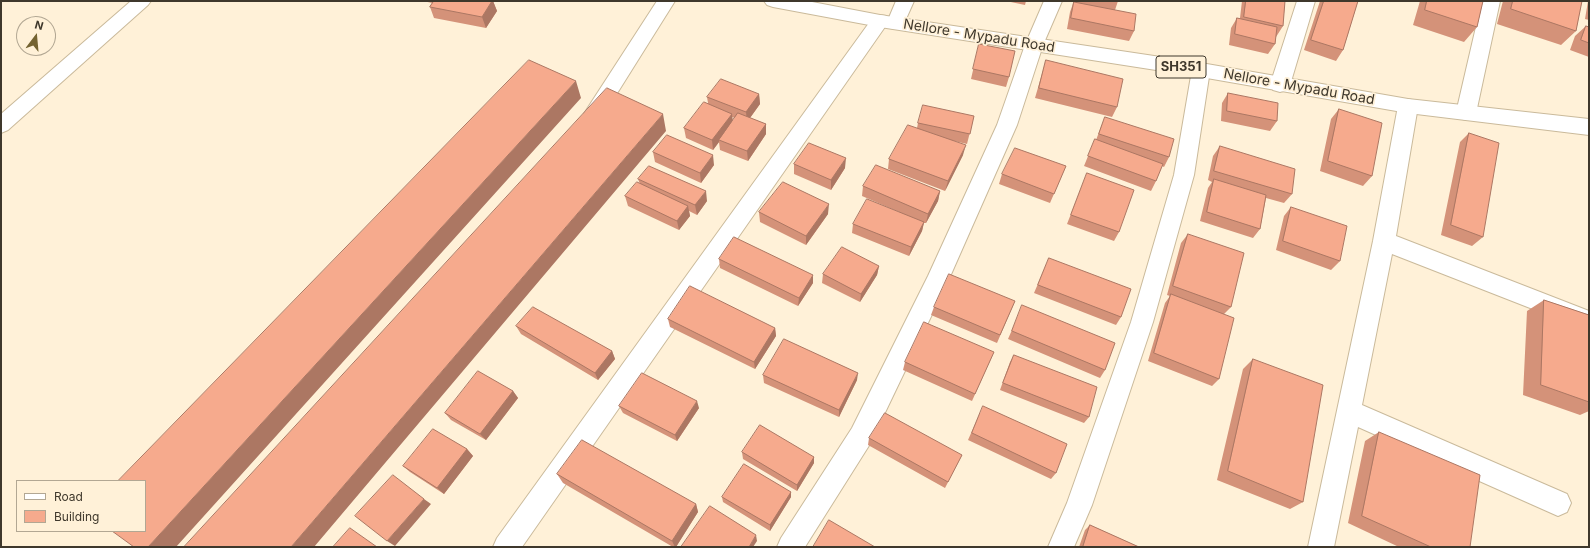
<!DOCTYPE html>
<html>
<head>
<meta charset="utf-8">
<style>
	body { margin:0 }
	#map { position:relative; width:1590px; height:548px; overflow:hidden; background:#fff1d8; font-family:Inter,sans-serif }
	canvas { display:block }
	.frame { position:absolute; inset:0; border:2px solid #3f382c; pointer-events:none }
	.legend { position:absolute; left:16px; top:480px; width:130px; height:52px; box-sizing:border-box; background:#fff1d8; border:1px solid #b2a793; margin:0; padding:5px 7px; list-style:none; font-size:12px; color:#3f382c }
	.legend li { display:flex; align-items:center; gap:8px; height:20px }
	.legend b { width:20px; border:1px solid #b2a793 }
	.north { position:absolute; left:16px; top:16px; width:40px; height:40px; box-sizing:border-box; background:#fff1d8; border:1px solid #b2a793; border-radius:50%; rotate:16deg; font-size:11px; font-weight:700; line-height:16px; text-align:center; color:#3f382c }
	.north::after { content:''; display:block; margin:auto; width:14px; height:18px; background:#746331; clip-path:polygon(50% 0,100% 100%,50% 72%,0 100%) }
</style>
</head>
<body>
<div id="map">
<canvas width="1590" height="548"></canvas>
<div class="frame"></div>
<ul class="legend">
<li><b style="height:5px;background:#fff"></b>Road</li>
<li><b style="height:11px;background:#f6aa8d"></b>Building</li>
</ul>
<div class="north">N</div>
</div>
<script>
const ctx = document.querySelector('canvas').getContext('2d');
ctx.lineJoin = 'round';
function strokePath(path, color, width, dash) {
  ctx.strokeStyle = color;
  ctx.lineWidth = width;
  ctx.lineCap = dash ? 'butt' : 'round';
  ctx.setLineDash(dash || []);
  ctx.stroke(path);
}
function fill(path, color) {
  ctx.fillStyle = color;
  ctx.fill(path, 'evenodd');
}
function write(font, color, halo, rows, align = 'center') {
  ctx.font = font + ' Inter,sans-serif';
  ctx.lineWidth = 3.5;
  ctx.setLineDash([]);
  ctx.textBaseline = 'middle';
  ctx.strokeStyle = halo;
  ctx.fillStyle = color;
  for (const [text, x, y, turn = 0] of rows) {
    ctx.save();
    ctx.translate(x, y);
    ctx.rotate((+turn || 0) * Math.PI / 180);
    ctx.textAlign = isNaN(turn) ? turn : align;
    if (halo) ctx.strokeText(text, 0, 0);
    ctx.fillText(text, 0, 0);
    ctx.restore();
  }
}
const minor = new Path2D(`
	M131,1h20l-3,4 -140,125 -7,3v-19z
	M657,1h18l-74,118 -7,2 -7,-2 -3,-5 3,-5z
	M896,1h18l-12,27 -6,1 -6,-1 -3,-4 -365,523h-29l4,-9 377,-522 6,-1 6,1 2,4z
	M1044,1h18l-19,44 -26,80 -68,154 -79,165 -65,103h-28l4,-9 71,-110 76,-152 69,-151 28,-80z
	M1297,1h18l-25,84 -3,5 -7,2 -7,-2 -3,-5z
	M1482,1h18l-24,112 -3,5 -7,2 -7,-2 -3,-5z
	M1201,63l7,2 2,5 -16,105 -41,147 -61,183 -18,42h-26l19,-44 64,-181 43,-147 18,-105 2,-5z
	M1408,99l7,2 3,5 -22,130 193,75v20l-197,-77 -30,151 205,89 4,9 -4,9 -9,4 -200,-89 -24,120h-26l65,-306 25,-135 3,-5z`);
const major = new Path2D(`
	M764,1h43l73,14 321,48 207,36 181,20v16l-181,-22 -207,-36 -321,-50 -107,-20 -6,-2z`);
strokePath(minor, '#caba9b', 2);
strokePath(major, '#caba9b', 2);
fill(minor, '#fff');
fill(major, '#fff');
fill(new Path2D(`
	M423,1h70l4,10 -11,17 -52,-10 -4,-11 2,-4z
	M1006,1h20l-1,4z
	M1074,1h44l-3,9 19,21 -5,10 -62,-12 3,-17z
	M1242,1h43l-2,25 -7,11 -1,7 -7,10 -39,-9 2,-17 6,-10h3z
	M1320,1h38l-15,49 -7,11 -32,-11z
	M1420,1h63l-6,26 -13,15 -51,-17z
	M1503,1h79l-6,30 -15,14 -64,-21z
	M1588,1h1v19l-4,-1z
	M1586,26l3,1v30l-19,-7 5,-14z
	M979,44l30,33 -3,10 -35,-8z
	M1046,60l71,47 -5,10 -77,-19z
	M1228,93l49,28 -7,10 -49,-10 1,-18z
	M759,94l1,10 -10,14 16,6v10l-18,27 -28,-11 -1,-8 -6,8 -27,-12 -2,-10 24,-25 -1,-6zM732,117l3,1 -2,3z
	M1339,109l33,67 -9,10 -43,-15 11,-52z
	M974,116l-7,28 -13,-3 9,14 -18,36 -57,-22 1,-10 28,-31 1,-5z
	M1105,117l64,40 -5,10 -2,-1 -6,15 -5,10 -67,-25 11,-27 1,1 5,-13z
	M1469,133l14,104 -11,9 -31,-11 19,-93z
	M1220,146l72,48 -8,9 -18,-5 -6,31 -7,9 -53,-17 8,-33 4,-6 -4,-2 5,-24z
	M653,152l61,13 -13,18 -46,-21z
	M794,164l51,4 -14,22 -37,-16z
	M1066,166l-16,37 -51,-19 3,-10z
	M1087,173l32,59 -5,9 -47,-17z
	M638,179l69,22 -10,14 -8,-4 1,5 -11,14 -51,-24 -3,-10 15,-12z
	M863,186l77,5 -2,10 -12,22h-2l-2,8 -13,25 -57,-23 1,-9 46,-12 -37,-16z
	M1291,207l49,54 -9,9 -55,-20 8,-34z
	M759,212l69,2 -22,31 -46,-23z
	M1188,234l43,73 -7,7 -5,65 -7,7 -64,-25 17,-58 5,-7 -3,-1 14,-52z
	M1049,258l72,59 -5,8 -82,-32z
	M719,259l94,24 -15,23 -78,-38z
	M879,266l-2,9 -17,27 -38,-19 1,-9z
	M1544,300l45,15v96l-9,4 -57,-20 4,-84z
	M1015,301l-18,42 -66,-28 3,-8z
	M1019,314l86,56 -5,8 -92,-39z
	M668,319l107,9 1,8 -21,33 -85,-42z
	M516,326l96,25 3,8 -17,21 -77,-46z
	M994,352l-22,49 -69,-31 2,-8z
	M1014,355l75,62 -5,6 -84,-33 10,-28z
	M1253,359l50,143 -13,7 -73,-29 26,-111z
	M763,375l94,5 -18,37 -75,-34z
	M513,391l5,7 -32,42 -35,-20 -6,-7z
	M619,406l80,2 -22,33 -54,-28z
	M980,413l76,60 -5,6 -83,-39z
	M1379,432l91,115h-71l-51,-24 17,-82z
	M869,438l93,17 -17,33 -77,-43z
	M467,449l6,7 -29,38 -34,-22 -7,-6z
	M742,452l72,5v6l-17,28 -54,-32z
	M557,474l139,30 2,8 -22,35h-3l-110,-64z
	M791,492v5l-21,34 -47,-29 -1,-5z
	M1090,525l49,22h-60l6,-17z`), '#d49279');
fill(new Path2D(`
	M492,1h1l4,10 -11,17 -4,-11z
	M576,81l5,17 -405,449h-28z
	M759,94l1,10 -13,18 -1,-10z
	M663,114l3,17 -352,416h-23z
	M732,114l1,10 -14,16v2l-6,8 -1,-10z
	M766,124v10l-18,27 -1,-10z
	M966,145l-3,10 -18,36 3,-10z
	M713,155l1,10 -13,18 -1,-10z
	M846,158l-1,10 -14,22v-10z
	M706,191l1,10 -10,14 -2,-10z
	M940,191l-2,10 -12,22 2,-9z
	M829,204l-1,10 -22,31v-9z
	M688,206l2,10 -11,14 -2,-9z
	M924,222l-2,9 -13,25 2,-9z
	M879,266l-2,9 -17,27 1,-8z
	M813,275v8l-15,23 1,-8z
	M775,328l1,8 -21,33 -1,-7z
	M612,351l3,8 -17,21 -3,-7z
	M858,373l-1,7 -18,37v-7z
	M513,391l5,7 -32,42 -6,-6z
	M697,401l2,7 -22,33 -2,-6z
	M467,449l6,7 -29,38 -7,-6z
	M814,457v6l-17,28v-6z
	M791,492v5l-21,34v-6z
	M424,499l7,5 -36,42 -8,-5z
	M696,504l2,8 -22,35h-1l-3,-6z
	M756,535l1,6 -4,6h-4z`), '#ac7763');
const building = new Path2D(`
	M434,1h58l-10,16 -52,-10z
	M1246,1h39l-2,25 -39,-9z
	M1324,1h34l-15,49 -32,-10z
	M1427,1h56l-6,26 -52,-17z
	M1513,1h69l-6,30 -65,-22z
	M1074,2l62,12 -2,17 -63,-13z
	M1237,18l40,9 -2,17 -40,-10z
	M1586,26l3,1v16l-8,-3z
	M979,44l36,7 -6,26 -36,-8z
	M529,60l47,21 -428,466h-14l-22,-16h33v-50h-27z
	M1046,60l77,19 -6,28 -78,-19z
	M721,79l38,15 -13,18 -39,-15z
	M607,88l56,26 -372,433h-107z
	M1228,93l50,10 -1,18 -50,-10z
	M704,102l28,12 -20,26 -28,-12z
	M923,105l51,11 -4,18 -52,-11z
	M1339,109l43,14 -10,53 -44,-15z
	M738,113l28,11 -19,27 -28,-11z
	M1105,117l69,22 -5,18 -70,-23z
	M908,125l58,20 -18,36 -59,-22z
	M1469,133l30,10 -16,94 -32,-12z
	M667,135l46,20 -13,18 -47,-21z
	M1095,139l68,25 -7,17 -68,-25z
	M809,143l37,15 -15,22 -37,-16z
	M1220,146l75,23 -3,25 -78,-23z
	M1015,148l51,18 -12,28 -52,-20z
	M876,165l64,26 -12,23 -65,-28z
	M649,166l57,25 -11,14 -57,-26z
	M1087,173l47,17 -15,42 -48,-17z
	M1214,179l52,16 -6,34 -53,-17z
	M637,182l51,24 -11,15 -52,-25z
	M783,182l46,22 -23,32 -47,-24z
	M867,199l57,23 -13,25 -58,-23z
	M1291,207l56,19 -7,35 -57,-20z
	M1188,234l56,19 -13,54 -58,-21z
	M734,237l79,38 -14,23 -80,-39z
	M842,247l37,19 -18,28 -38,-20z
	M1049,258l82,31 -10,28 -83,-32z
	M949,274l66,27 -15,34 -66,-28z
	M690,286l85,42 -21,34 -86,-43z
	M1171,294l63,24 -15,61 -65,-26z
	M1544,300l45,15v87l-48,-17z
	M1022,305l93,38 -10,27 -93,-39z
	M533,307l79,44 -17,22 -79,-47z
	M924,322l70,30 -19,42 -70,-32z
	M784,339l74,34 -19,37 -76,-35z
	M1014,355l83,32 -8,30 -86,-34z
	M1253,359l70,26 -20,117 -75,-31z
	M478,371l35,20 -33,43 -35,-21z
	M642,373l55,28 -22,34 -56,-29z
	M983,406l84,38 -11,29 -84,-40z
	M885,413l77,42 -14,27 -79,-44z
	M760,425l54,32 -17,28 -55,-33z
	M433,429l34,20 -30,39 -34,-22z
	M1379,432l101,43 -10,72h-39l-69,-31z
	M582,440l114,64 -24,37 -115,-67z
	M744,464l47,28 -21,33 -48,-28z
	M393,475l31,24 -37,42 -32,-25z
	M710,506l46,29 -7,12h-68z
	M829,520l46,27h-62z
	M1090,525l49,22h-56z
	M350,528l27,19h-44z`);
fill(building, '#f6aa8d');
strokePath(building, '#ac7763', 1);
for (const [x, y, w] of [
	[1181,67,50]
]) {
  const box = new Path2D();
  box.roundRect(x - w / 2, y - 11, w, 22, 3);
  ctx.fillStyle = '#fff1d8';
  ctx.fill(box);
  strokePath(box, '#3f382c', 1);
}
write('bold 13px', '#3f382c', null, [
	["SH351",1181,67]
]);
write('14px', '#3f382c', '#fff1d8', [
	["Nellore - Mypadu Road",979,36,9],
	["Nellore - Mypadu Road",1299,87,10]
]);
</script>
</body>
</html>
